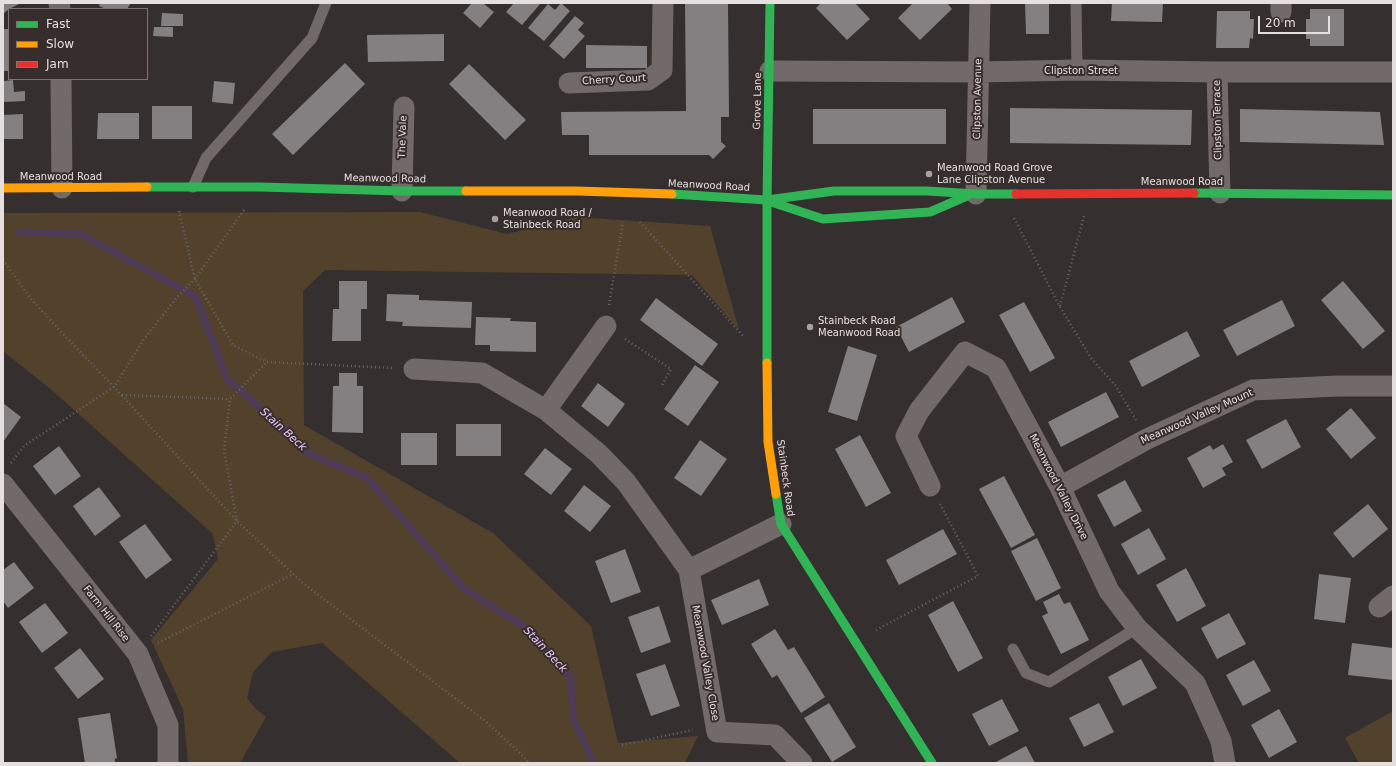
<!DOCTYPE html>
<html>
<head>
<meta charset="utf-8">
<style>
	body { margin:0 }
	#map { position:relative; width:1396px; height:766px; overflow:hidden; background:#352f2f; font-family:"DejaVu Sans",sans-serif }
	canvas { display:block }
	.frame { position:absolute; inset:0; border:4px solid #e6dfdf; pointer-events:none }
	.legend { position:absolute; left:8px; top:8px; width:140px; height:72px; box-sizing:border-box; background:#372d2d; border:1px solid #7d7474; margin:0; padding:5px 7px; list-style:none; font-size:12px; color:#e6dfdf }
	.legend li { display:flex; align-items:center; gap:8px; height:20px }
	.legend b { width:20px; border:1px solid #7d7474 }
	.scale { position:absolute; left:1258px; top:16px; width:72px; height:18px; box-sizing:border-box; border:2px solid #e6dfdf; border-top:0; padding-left:5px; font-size:12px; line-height:14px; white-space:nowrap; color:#e6dfdf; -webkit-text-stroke:3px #372d2d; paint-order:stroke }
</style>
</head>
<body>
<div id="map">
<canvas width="1396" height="766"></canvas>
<div class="frame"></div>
<ul class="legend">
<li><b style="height:5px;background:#30b455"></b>Fast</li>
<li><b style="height:5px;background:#ff9f0a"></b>Slow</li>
<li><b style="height:5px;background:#e5322d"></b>Jam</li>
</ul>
<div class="scale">20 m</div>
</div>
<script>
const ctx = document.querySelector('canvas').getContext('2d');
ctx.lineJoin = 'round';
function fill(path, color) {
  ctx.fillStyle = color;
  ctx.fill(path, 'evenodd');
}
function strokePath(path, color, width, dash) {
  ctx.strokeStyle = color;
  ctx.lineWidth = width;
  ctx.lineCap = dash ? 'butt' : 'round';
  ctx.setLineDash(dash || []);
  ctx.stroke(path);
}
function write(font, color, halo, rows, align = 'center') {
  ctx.font = font + ' "DejaVu Sans",sans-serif';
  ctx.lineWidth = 4;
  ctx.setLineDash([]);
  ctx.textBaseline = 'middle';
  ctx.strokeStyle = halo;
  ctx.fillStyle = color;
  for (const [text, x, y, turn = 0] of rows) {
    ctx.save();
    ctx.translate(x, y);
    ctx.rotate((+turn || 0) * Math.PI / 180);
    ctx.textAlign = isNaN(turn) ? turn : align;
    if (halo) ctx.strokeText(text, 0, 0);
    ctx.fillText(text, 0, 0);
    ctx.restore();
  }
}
fill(new Path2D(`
	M420,212l87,22 70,-17 133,9 29,104 -47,-55 -367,-5 -22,21 1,134 189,108 98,93 27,117 80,-7 -13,27h-225l-138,-120 -50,9 -19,20 -6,26 8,10 11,9 -26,46h-52l-5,-54 -32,-69 67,-81 -5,-25 -159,-142 -51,-41v-138z
	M1393,711v52h-34l-14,-25z`), '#52422c');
strokePath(new Path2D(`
	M19,232l62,2 115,63 31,82 35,30 48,45 57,24 97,111 58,36 49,52 2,41 21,45`), '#4d3b57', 7);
fill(new Path2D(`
	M3,3h16v1l-10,5 -6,5z
	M100,3h31l-4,6h-21l-7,-3z
	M472,3h11l11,9 -14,16 -17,-15z
	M514,3h27l-19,22 -16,-13z
	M561,3l9,8 -26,30 -16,-13 20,-24 7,6z
	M685,3h43l1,114h-8v25l5,4 -13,13 -4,-4h-120v-20h-27l-1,-23 125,-1z
	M821,3h34l15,16 -23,21 -31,-32z
	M913,3h34l5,6 -32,31 -22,-22z
	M1025,3h24v31h-23z
	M1112,3h51l-1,19 -51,-1z
	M1310,9h34v37h-34v-7h-4v-20h4z
	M1217,11h33v8h4l-1,20 -3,-1 -1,10h-33z
	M162,13l21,1v12h-22z
	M575,16l9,7 -6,7 7,6 -21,23 -15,-13z
	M154,27h19v10l-20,-1z
	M3,29h6v42h-6z
	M444,34v27l-76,1 -1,-27z
	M586,45l61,1v22h-61z
	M345,63l20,21 -72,71 -21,-21z
	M469,64l57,56 -21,20 -56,-56z
	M13,80l1,12 11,-1v10l-21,1v-21z
	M214,81l21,2 -2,21 -21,-2z
	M152,106h40v33h-40z
	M1010,108l182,2 -1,35 -181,-2z
	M813,109h133v35h-133z
	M1240,109l140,3 4,33 -144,-3z
	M98,113h41v26h-42z
	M23,114v25h-20v-24z
	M339,281h28v28h-6v32h-29l1,-32h6z
	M1343,281l42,50 -22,18 -42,-49z
	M387,294l32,1v5l53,2 -1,26 -69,-2 1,-4 -17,-1z
	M952,297l13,25 -56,30 -13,-25z
	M656,298l62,46 -16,22 -62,-46z
	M1282,300l13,26 -58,30 -14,-26z
	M1024,302l31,56 -25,14 -31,-57z
	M476,317l35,1 -1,3 26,1v30l-46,-1v-6h-15z
	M1187,331l13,25 -58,31 -13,-26z
	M848,346l29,9 -20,66 -29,-9z
	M695,365l24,17 -31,44 -24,-17z
	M339,373h18v13h6v47l-31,-1 1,-46h6z
	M598,383l27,21 -17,23 -27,-21z
	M1106,392l13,25 -58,30 -13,-25z
	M3,403l18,14 -18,25z
	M1351,408l25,30 -25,21 -25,-30z
	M1286,419l15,28 -39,22 -16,-29z
	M456,424h45v32h-45z
	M401,433h36v32h-36z
	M860,435l31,58 -25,14 -31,-58z
	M700,440l27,19 -26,37 -27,-18z
	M1223,444l10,18 -11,6 4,7 -23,13 -16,-30 23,-13 3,5z
	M59,446l22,30 -26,19 -22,-29z
	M545,448l27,21 -21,26 -27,-21z
	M1004,476l31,59 -24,13 -32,-59z
	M1125,480l17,31 -28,16 -17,-32z
	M584,485l27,21 -21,26 -26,-21z
	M99,487l22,29 -26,20 -22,-30z
	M1368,504l20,25 -35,29 -20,-25z
	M145,524l27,36 -26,19 -27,-37z
	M1149,528l17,31 -28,16 -17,-31z
	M943,529l14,25 -58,31 -13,-25z
	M1037,538l24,50 -25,13 -25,-50z
	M625,549l16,43 -30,11 -16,-42z
	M14,562l20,26 -26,20 -5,-7v-31z
	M1186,568l20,38 -29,16 -21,-37z
	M1319,574l32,4 -6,45 -31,-4z
	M759,579l10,26 -47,20 -11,-25z
	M1059,594l5,10 6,-2 19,38 -28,14 -19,-38 6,-3 -5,-11z
	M953,601l30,57 -25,14 -30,-57z
	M45,603l23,30 -26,20 -23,-31z
	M659,606l12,36 -30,11 -13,-36z
	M1229,613l17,31 -29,15 -16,-31z
	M775,629l13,21 6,-3 31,50 -24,16 -24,-38 -5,3 -21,-34z
	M1352,643l41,5v32l-45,-5z
	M80,648l24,31 -26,20 -24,-31z
	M1141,659l16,29 -34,18 -15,-29z
	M1254,660l17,31 -28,15 -17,-31z
	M665,664l15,42 -29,10 -15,-42z
	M1002,699l17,32 -30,15 -17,-32z
	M829,703l27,44 -24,15 -28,-44z
	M1099,703l15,29 -30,15 -15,-29z
	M1279,709l18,33 -28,16 -18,-33z
	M110,713l7,45 -2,1v4h-30l-7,-45z
	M1026,746l9,17h-38l-1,-1z`), '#847f80');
strokePath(new Path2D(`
	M179,211l16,68 38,66 34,17 125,6
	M1014,218l46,89 31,51 25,28 20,34
	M640,222l103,114
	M3,260l28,39 31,34 52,54 123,134 67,63 180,136 37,34 8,9
	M609,305l14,-83
	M1060,306l24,-90
	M625,339l46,30 -10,18
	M122,395l108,4
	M11,463l13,-17 90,-59 30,-48 33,-42 18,-18 49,-69
	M876,630l102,-54 -38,-72
	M151,636l86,-115 -13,-70 6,-52 37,-37
	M158,643l135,-69
	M622,745l71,-15`), '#6b6665', 2.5, [1, 3]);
strokePath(new Path2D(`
	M1076,3l1,67
	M193,187l13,-29 106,-120 14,-35
	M1013,649l13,24 23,9 88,-54`), '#716a68', 11);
strokePath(new Path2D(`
	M59,3l1,6
	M1281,12v-9
	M770,71l208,1 99,-2 140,2h176
	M1217,72l3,121
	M61,79l1,109
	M569,83l79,-3 14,-10 1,-67
	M402,191l2,-84
	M976,194l4,-191
	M414,369l68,4 64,37 53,44 27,28 63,88 28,162 58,3 27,28
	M546,410l60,-84
	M3,484l135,170 30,71v38
	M930,486l-24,-50 13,-25 46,-59 31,16 64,119 49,104 28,37 58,55 26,58 4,22
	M1060,487l87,-48 106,-49 85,-4h55
	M689,570l92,-46
	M1379,607l14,-11`), '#716a68', 21);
strokePath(new Path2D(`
	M147,187h113l142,4h64
	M1194,193l199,2
	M672,194l95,6 67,-9h93l49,3h40
	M771,202l52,17 107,-7 37,-16
	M767,363v-163l3,-197
	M776,494l5,30 151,239`), '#30b455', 9);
strokePath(new Path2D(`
	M3,188l144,-1
	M466,191h111l95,3
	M767,363l1,79 8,52`), '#ff9f0a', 9);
strokePath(new Path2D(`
	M1016,194l178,-1`), '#e5322d', 9);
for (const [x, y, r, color] of [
	[929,174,4,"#a8a1a1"],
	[495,219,4,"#a8a1a1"],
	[810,327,4,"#a8a1a1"]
]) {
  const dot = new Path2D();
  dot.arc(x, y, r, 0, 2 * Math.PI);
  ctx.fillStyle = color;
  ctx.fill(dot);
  strokePath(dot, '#372d2d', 1.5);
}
write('10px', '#e6dfdf', '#372d2d', [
	["Clipston Street",1081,71],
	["Cherry Court",614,80,-3],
	["Clipston Avenue",978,99,-89],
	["Grove Lane",758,101,-89],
	["Clipston Terrace",1218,120,-91],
	["The Vale",403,137,-88],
	["Meanwood Road",61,177],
	["Meanwood Road",385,179,1],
	["Meanwood Road",1182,182],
	["Meanwood Road",709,186,3],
	["Meanwood Valley Mount",1197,417,-24],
	["Stainbeck Road",785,478,82],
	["Meanwood Valley Drive",1058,487,63],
	["Farm Hill Rise",106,614,52],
	["Meanwood Valley Close",705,663,80]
]);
write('10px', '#e6dfdf', '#372d2d', [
	["Meanwood Road Grove",937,168],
	["Lane Clipston Avenue",937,180],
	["Meanwood Road /",503,213],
	["Stainbeck Road",503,225],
	["Stainbeck Road",818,321],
	["Meanwood Road",818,333]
], 'left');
write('italic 11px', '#e8cbfa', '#372d2d', [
	["Stain Beck",283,430,42],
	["Stain Beck",545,650,47]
]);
</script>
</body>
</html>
